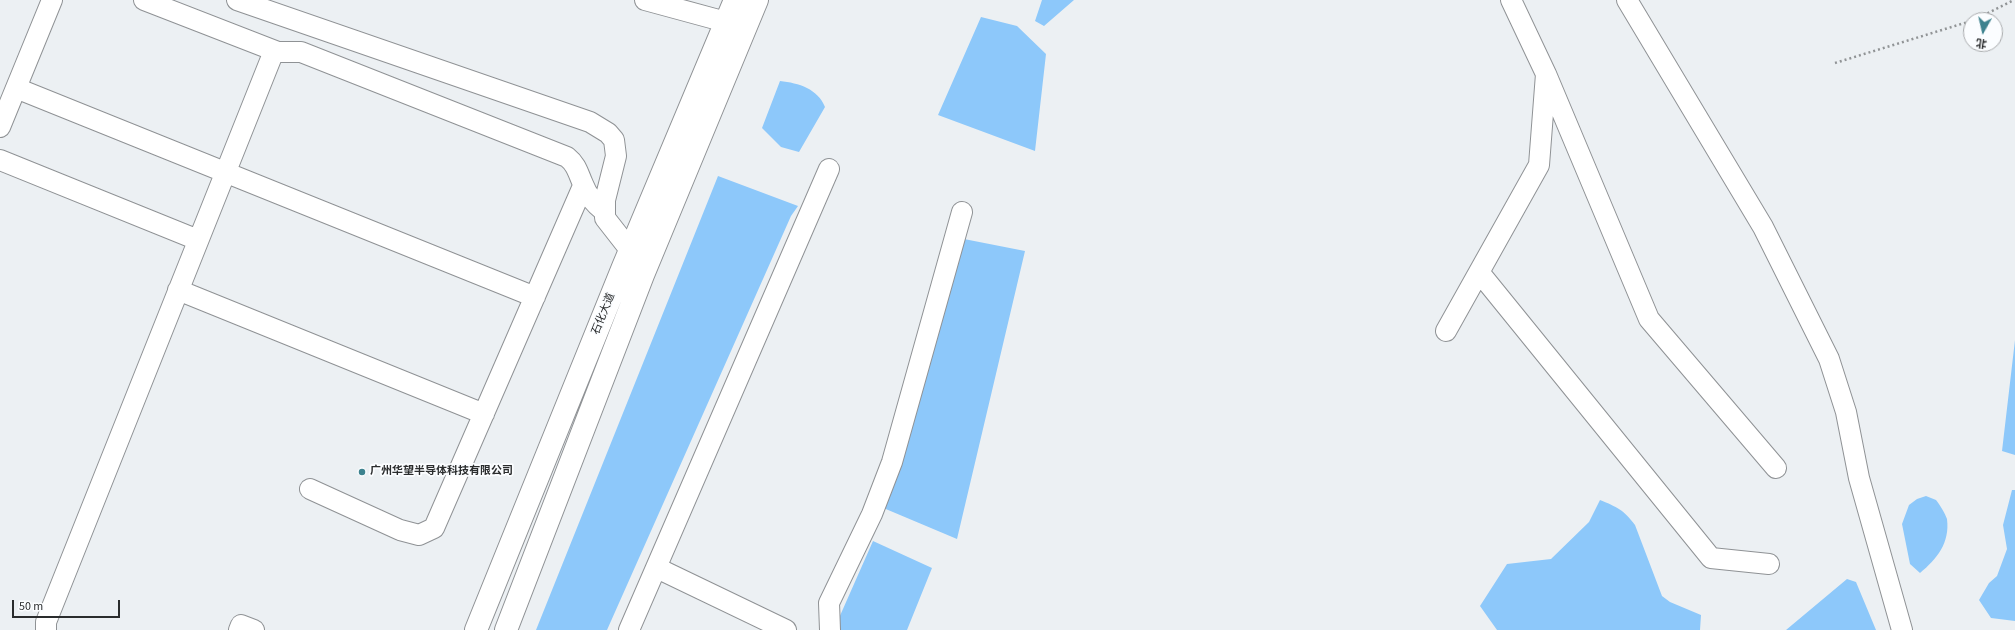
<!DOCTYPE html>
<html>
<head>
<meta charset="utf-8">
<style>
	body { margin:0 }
	#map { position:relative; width:2015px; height:630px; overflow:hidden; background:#ecf0f3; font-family:"Source Sans 3","Noto Sans SC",sans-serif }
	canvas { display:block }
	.north { position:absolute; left:1963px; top:12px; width:40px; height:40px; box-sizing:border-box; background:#fbfdff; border:1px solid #a7a9ab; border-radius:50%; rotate:188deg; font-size:11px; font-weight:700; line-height:16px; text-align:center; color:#2a2c2d }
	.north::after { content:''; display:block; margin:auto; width:14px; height:18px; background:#3d828e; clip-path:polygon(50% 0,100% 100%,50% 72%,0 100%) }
	.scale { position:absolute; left:12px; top:600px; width:108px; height:18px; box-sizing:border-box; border:2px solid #2a2c2d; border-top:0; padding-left:5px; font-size:12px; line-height:14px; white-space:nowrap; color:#2a2c2d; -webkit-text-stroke:3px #fbfdff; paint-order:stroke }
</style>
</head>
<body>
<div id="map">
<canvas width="2015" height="630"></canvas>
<div class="north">北</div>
<div class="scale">50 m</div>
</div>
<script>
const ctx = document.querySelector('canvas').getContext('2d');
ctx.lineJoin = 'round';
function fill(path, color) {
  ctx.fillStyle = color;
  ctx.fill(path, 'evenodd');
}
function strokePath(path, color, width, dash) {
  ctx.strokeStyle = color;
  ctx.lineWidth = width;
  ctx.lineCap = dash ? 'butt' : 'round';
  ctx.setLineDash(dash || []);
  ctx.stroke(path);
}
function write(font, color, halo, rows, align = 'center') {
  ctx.font = font + ' "Source Sans 3","Noto Sans SC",sans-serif';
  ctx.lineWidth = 3.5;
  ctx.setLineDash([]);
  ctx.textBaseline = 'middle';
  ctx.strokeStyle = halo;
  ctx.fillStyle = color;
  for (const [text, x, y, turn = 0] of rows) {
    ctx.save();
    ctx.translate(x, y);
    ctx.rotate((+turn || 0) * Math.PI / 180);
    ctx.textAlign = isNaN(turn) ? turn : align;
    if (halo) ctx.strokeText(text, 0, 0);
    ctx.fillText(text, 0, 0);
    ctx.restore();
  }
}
fill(new Path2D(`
	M1042,0h32l-30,26 -9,-5z
	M981,17l36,9 29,28 -11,97 -97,-36z
	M780,81c19,2 38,8 45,26l-26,45 -18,-5 -19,-19z
	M718,176l80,30 -7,10 -184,414h-71z
	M964,239l61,12 -68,288 -76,-32z
	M2015,340v115l-13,-4z
	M2012,490h3v131l-24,-3 -12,-18 10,-17 8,-7 10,-27 -4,-24z
	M1926,496l10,4c4,5 9,13 11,19 3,24 -10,40 -27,54l-10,-9 -8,-40 7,-19 8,-6z
	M1600,500c17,7 24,10 35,25l27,71 8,6 31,13 -1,15h-203l-17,-24 27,-42 44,-5 38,-37z
	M873,541l59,27 -25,62h-71l3,-12z
	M1847,579l9,3 20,48h-90z`), '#8dc8fa');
const minor = new Path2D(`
	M144,0l134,52h23l266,105c10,8 11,16 16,27 4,11 13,21 22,28
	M237,0l353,122 18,11 6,7 2,16 -11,44v18l25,32 14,6
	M645,0l81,22
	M1627,0l136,227 66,132 17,53 13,66 43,152
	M1546,74l103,245 127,149
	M16,88l519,209
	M0,127l52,-127
	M0,160l198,80
	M1479,272l232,286 58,6
	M178,290l306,124
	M1446,331l93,-166 7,-91 -35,-74
	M310,489l90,41 19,5 15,-7 149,-342
	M657,568l129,62
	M46,630v-8l228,-571
	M239,630l2,-5 13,5
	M629,630l200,-461
	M830,630l-1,-27 43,-89 20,-52 70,-250`);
const major = new Path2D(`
	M476,630l147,-363 112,-267
	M506,630l137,-355 114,-275`);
strokePath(minor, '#8f9295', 22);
strokePath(major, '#8f9295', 24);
strokePath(new Path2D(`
	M1974,20l40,-20
	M1835,63l136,-42`), '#919496', 2.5, [2, 3]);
strokePath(minor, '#fff', 20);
strokePath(major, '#fff', 22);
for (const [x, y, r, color] of [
	[362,472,4,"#3d828e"]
]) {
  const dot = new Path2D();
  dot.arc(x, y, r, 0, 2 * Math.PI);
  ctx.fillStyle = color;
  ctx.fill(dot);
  strokePath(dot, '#fbfdff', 1.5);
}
write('11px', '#2a2c2d', '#fbfdff', [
	["石化大道",604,314,-68]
]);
write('bold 11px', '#2a2c2d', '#fbfdff', [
	["广州华望半导体科技有限公司",370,472]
], 'left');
</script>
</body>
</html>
